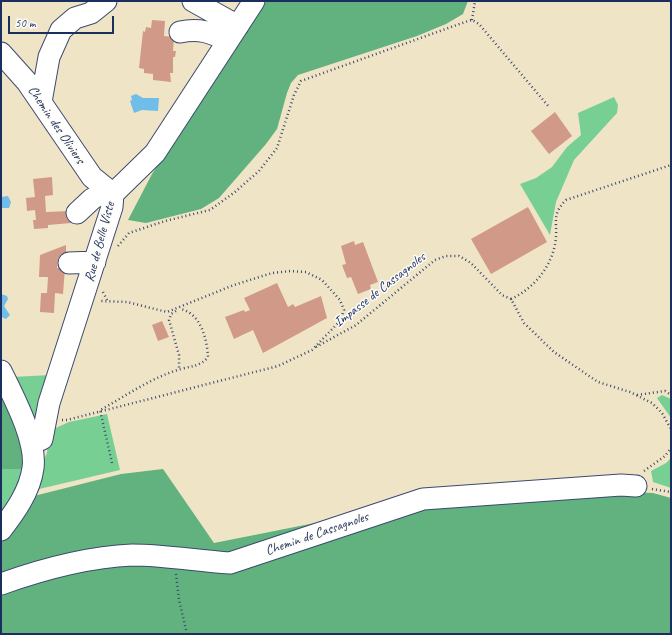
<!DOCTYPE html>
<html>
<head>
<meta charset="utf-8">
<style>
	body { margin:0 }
	#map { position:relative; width:672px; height:635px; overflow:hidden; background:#f0e4c7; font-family:Caveat,sans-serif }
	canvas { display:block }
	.frame { position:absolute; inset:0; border:2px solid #1b2f5e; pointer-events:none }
	.scale { position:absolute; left:8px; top:16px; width:106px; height:18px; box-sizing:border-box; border:2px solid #1b2f5e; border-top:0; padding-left:5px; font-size:12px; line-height:14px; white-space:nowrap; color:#1b2f5e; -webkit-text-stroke:3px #fdfcf7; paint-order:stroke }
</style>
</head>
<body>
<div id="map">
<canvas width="672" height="635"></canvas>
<div class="frame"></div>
<div class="scale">50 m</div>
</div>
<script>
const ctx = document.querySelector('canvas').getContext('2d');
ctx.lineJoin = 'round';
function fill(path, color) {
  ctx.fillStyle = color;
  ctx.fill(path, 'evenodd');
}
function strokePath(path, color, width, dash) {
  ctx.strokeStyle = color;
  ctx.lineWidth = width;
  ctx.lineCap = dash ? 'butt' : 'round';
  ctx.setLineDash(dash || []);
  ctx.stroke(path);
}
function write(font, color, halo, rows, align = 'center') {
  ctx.font = font + ' Caveat,sans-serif';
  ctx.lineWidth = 3;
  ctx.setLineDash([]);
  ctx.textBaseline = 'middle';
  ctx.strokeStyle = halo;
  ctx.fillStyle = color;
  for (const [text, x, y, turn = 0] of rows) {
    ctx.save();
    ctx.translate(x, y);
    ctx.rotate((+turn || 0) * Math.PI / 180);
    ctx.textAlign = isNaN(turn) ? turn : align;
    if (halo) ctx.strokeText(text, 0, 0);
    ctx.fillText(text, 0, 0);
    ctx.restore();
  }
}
fill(new Path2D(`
	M614,97l4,8 -1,8 -43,47 -18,42 -6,33 -30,-51 16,-6 16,-11 15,-20 14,-12 -3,-22z
	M51,375l-13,45 -5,1 -21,-44z
	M1,383l21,57 1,40 -22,40z
	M662,395l9,4v19l-14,-20z
	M107,414l13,56 -85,20 7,-26 5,-11 2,-22 20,-9z
	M671,458v30l-18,-6 -2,-11 15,-8z`), '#77cf94');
fill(new Path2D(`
	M261,1h207l-5,13 -17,10 -29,12 -119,39 -7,8 -4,10 -10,36 -11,15 -47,54 -18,11 -55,14 -18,-3 24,-46z
	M1,383l21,57 2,29h-23z
	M163,469l51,74 126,-25 79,-12 185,-15 49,2 18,5v136h-670v-93l33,-45 87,-22z`), '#61b27e');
fill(new Path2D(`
	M136,94l7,4h16l-1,13 -16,-1 -8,3 -4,-12 2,-1 -1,-4z
	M8,196l3,6 -2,6h-8v-11z
	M1,294l6,2 1,3 -4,7 6,9 -4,4 -5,-2z`), '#71bdea');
fill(new Path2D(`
	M152,20l13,1 -1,15 10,1 -1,14h3l-1,6h-2v16h-3l1,9 -18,-2v-6l-9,-1v-4l-5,-1 4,-37 2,1 1,-5 5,1z
	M555,112l17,24 -23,18 -18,-23z
	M52,177l1,18 -8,1 1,16 24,-1 1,12 -23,2v3l-14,1 -1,-9h3l-1,-10 -8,1 -1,-13 9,-1 -2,-18z
	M528,207l19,35 -56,32 -20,-35z
	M354,241l1,4 8,-3 15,40 -8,3 1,4 -13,5 -7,-17 -4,1 -5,-13 4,-1 -5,-18z
	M66,245v14l-8,-1 -1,10h8l-2,26 -8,-1 -1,20 -14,-1 1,-19h6l1,-16h-9l1,-22z
	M277,283l11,24 5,-3 2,3 26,-11 6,22 -64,35 -10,-23 -19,9 -9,-22 19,-7 1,2 5,-2 -6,-12z
	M162,321l7,16 -11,4 -6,-16z`), '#d19987');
const minor = new Path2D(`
	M193,1l45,25
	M180,32c19,-4 31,0 48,9
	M1,53l26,29 65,95 21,17
	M41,102l8,-45 12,-27 14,-12 16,-5 15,-12
	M77,213l15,-14 15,-9
	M69,263l26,-1
	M1,371c12,25 36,69 32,97 -3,23 -18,44 -32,62
	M31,444l11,-5 7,-36 63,-196 1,-13 42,-41 99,-152
	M1,584c42,-15 86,-27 131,-29 33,0 65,6 98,8l193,-64 198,-14 15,1`);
strokePath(minor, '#3b4a6e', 23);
strokePath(new Path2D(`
	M472,20l3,-19
	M118,246l11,-13 36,-12 45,-11 25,-18 24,-21 18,-23 17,-53 7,-14 164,-59 7,-2 7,4 70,83
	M103,292l5,10
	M511,299c24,-11 43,-35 45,-62 1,-17 -4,-23 10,-37l105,-35
	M176,311l-5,3 -2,6 10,35v15
	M316,347l40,-22 79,-65 11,-4h13l12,7 31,32 9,4 13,24 30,29 44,30 32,10 22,11 10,10 9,16
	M637,395l28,-4 6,4
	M62,420h5l211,-54 34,-16 28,-29 4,-11 -4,-10 -18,-20 -16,-8 -15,-1 -19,2 -38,12 -67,27 -40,-10 -28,-1
	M112,463l-12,-53c26,-14 52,-33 81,-41 11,-3 20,-3 27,-12 -1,-18 -7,-43 -27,-48
	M644,471l21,-15 6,-8
	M652,489l19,3
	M176,574l3,26 8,34`), '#3b4a6e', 2.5, [1, 3]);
strokePath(minor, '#fff', 21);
write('14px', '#1b2f5e', '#fdfcf7', [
	["Chemin des Oliviers",56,125,56],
	["Rue de Belle Viste",100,242,-75],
	["Impasse de Cassagnoles",380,290,-38],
	["Chemin de Cassagnoles",317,534,-19]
]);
</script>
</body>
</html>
